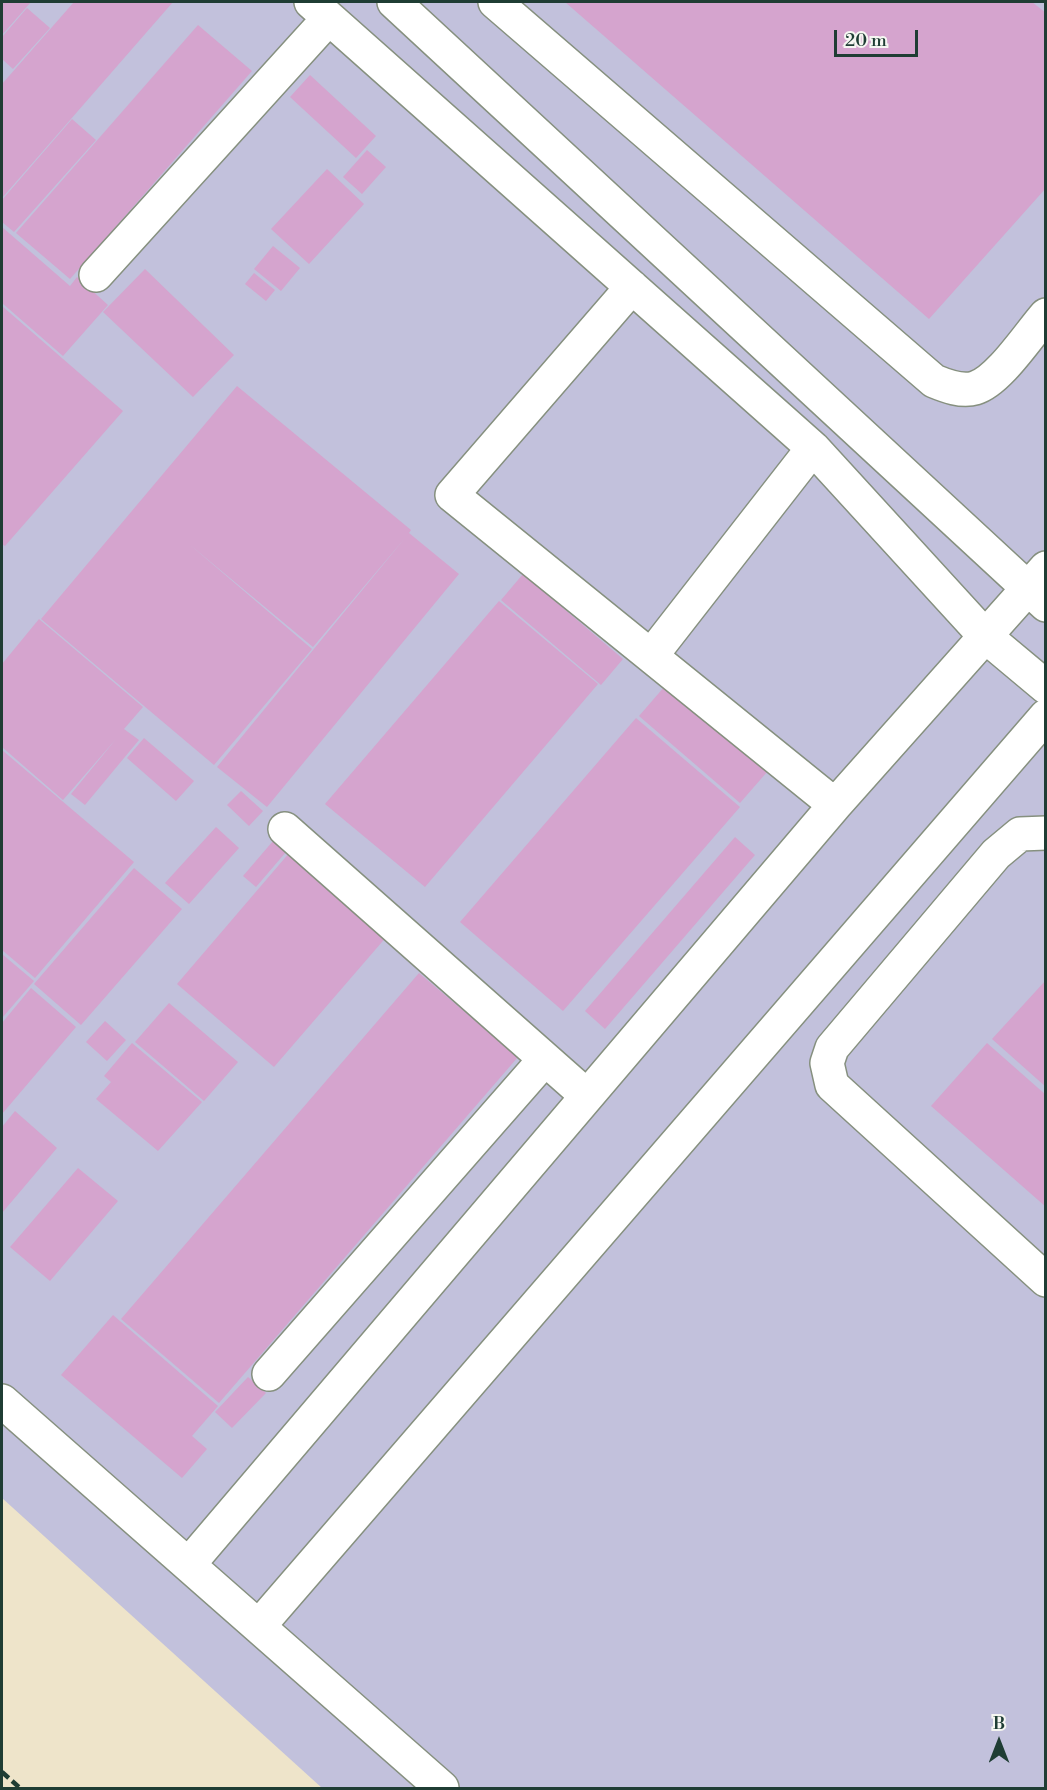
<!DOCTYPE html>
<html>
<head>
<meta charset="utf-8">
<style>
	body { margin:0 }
	#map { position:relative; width:1047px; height:1790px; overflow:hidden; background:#eee4ca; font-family:"Libre Bodoni",serif }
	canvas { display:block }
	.frame { position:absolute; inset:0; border:3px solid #1f3d34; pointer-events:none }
	.north { position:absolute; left:969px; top:1712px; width:60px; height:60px; -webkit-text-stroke:4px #f6f6f2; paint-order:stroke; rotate:0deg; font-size:16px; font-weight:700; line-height:24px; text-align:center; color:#1f3d34 }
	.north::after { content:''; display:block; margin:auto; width:21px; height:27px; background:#1f3d34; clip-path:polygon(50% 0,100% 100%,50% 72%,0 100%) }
	.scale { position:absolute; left:834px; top:30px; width:84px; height:27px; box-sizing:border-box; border:3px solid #1f3d34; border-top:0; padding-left:8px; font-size:18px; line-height:21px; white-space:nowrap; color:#1f3d34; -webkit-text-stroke:4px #f6f6f2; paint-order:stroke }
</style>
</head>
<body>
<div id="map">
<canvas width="1047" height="1790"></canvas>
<div class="frame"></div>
<div class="north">B</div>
<div class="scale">20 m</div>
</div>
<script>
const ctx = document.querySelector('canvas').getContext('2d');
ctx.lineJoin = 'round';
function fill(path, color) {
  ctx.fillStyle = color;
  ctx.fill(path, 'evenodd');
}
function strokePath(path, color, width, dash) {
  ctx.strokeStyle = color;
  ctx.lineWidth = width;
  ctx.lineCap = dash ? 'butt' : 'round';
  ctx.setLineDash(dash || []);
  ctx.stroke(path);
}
fill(new Path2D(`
	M2,2h1043v1786h-723l-320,-290z`), '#c2c1dc');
fill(new Path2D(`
	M2,2h29l-29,33z
	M74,2h99l-171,196v-114z
	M565,2h467l14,11v175l-117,131z
	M27,8l23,20 -37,41 -11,-10v-22z
	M198,25l54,46 -182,208 -54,-46z
	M310,75l66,61 -20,22 -66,-61z
	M72,119l24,21 -82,92 -12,-10v-22z
	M367,150l19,17 -24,27 -19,-17z
	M327,169l37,35 -55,60 -38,-35z
	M2,227l68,59 7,-9 31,28 -45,51 -61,-53z
	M273,246l27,22 -19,23 -27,-22z
	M145,269l89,86 -41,42 -90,-85z
	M254,273l21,17 -9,11 -21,-17z
	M2,306l121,105 -118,135 -3,-2z
	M237,386l174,144 -2,3 50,41 -192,233 -50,-40 188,-229 -92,109 -124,-103 123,105 -98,116 -173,-146z
	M523,574l100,85 -22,26 -100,-85z
	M499,601l99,83 -173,203 -100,-83z
	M39,619l104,88 -19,22 15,11 -54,65 -14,-11 45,-55 -53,61 -61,-53v-83z
	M665,686l102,86 -27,31 -101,-87z
	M636,718l104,89 -177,204 -103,-89z
	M144,738l50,43 -18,20 -49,-43z
	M2,750l132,112 -99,116 -33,-28z
	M241,791l22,20 -14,15 -22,-21z
	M216,827l23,21 -50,56 -24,-21z
	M735,837l20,18 -150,174 -20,-18z
	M273,841l13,11 -30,35 -13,-11z
	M290,852l98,83 -114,132 -97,-83z
	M134,868l48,41 -101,116 -47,-41z
	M2,954l32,27 -32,37z
	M419,973l99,84 -299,346 -98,-84z
	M1046,980v107l-54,-48z
	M31,988l45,39 -74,87v-91z
	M169,1003l69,59 -34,39 -69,-59z
	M105,1021l21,19 -19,21 -21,-19z
	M132,1043l70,59 -44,49 -62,-52 15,-17 -7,-6z
	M987,1043l59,52v112l-115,-101z
	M15,1111l42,37 -55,65v-86z
	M78,1168l40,33 -68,80 -40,-34z
	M113,1315l105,91 -26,30 15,13 -25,29 -121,-103z
	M248,1377l18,16 -34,35 -17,-16z`), '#d5a4ce');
const minor = new Path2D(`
	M311,2l502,446 172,188 61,51
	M394,2l652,603
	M495,2l439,379c12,5 28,11 41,7 24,-7 54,-54 71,-73
	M96,275l233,-257
	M632,287l-180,208 383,310
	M651,656l162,-208
	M285,829l302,267
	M1046,833l-26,1 -24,20 -164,194 -5,15 5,22 214,195
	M269,1374l276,-315
	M2,1401l440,387
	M189,1564l646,-759 211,-237
	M259,1626l787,-910`);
strokePath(minor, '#86907f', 36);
strokePath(minor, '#fff', 33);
strokePath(new Path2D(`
	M2,1772l18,16`), '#1f3d34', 4.5, [9, 4.5]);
</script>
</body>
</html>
